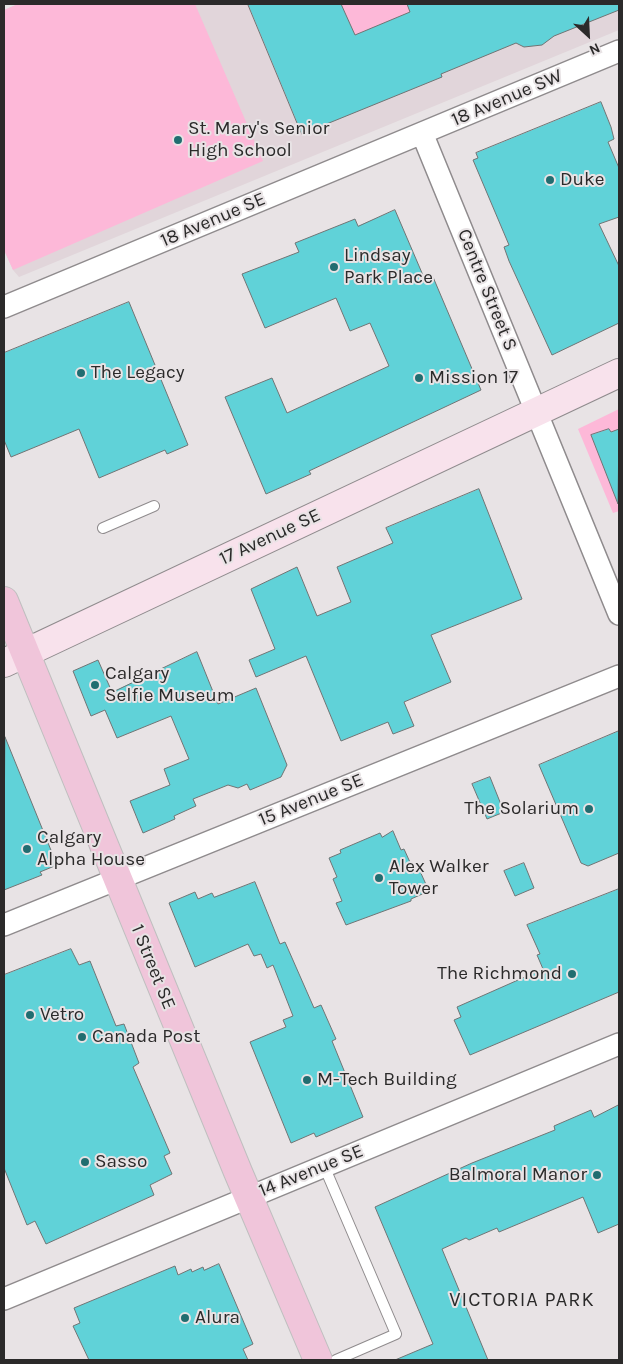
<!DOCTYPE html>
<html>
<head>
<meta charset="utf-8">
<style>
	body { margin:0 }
	#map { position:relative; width:623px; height:1364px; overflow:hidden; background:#e8e3e5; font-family:Karla,sans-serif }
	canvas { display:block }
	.frame { position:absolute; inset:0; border:5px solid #2b2a2a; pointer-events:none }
	.north { position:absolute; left:563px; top:10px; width:50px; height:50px; -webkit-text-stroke:4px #e8e3e5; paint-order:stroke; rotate:155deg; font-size:14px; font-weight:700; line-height:20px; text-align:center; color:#2b2a2a }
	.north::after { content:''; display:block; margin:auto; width:18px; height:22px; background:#2b2a2a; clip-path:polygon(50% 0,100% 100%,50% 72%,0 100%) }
</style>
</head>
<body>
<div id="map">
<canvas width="623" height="1364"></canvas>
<div class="frame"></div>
<div class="north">N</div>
</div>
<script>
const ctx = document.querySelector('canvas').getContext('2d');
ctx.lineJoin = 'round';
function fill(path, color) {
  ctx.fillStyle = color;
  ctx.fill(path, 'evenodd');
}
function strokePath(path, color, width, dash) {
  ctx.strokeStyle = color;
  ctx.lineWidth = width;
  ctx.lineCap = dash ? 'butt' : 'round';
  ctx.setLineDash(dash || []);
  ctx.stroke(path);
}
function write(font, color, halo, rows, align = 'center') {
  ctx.font = font + ' Karla,sans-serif';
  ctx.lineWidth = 4;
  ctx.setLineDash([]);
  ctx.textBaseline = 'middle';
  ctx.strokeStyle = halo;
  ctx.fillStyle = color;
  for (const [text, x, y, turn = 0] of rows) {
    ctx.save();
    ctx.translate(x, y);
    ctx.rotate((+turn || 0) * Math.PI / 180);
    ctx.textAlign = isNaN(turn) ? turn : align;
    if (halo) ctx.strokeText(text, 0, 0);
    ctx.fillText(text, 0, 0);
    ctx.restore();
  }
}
fill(new Path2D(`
	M18,4h601v26l-600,247 -6,-7 -9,-20v-240z`), '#e1d5da');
fill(new Path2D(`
	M18,4h177l68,157 -250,109 -9,-20v-240z
	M341,4h66l3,8 -55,23z
	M619,409v102l-6,2 -35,-84z`), '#fdb8d8');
const building = new Path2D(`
	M248,4h93l14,31 55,-23 -3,-8h212v6l-65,26 -12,9 -18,2 -8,-4 -75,31 1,3 -140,57z
	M601,102l10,25 3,12 -6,3 11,26v49l-20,7 20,42v57l-67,32 -43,-94 -5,-14 5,-2 -36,-85 5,-2 -2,-5z
	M395,210l30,70 8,-3 48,113 -172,81 2,3 -45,20 -41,-97 47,-19 15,35 102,-47 -19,-43 -20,8 -14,-33 -71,30 -23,-54 57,-22 -4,-9 60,-24 3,7z
	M129,302l59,143 -21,9 -2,-4 -66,28 -20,-49 -68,28 -7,-17v-87z
	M609,429l2,3 8,-3 -1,75 -27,-69z
	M479,489l43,110 -91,36 20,47 -47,20 10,24 -21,8 -5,-12 -47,19 -35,-85 -50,21 -7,-17 26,-11 -24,-60 46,-22 20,49 34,-14 -14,-35 56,-24 -7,-15z
	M197,652l21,52 38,-16 31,77 -6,12 -31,13 -3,-6 -9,4 -10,-3 -35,14 3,7 -22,10 1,3 -32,14 -13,-32 40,-16 -6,-16 25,-10 -18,-43 -54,22 -12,-28 -14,6 -18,-45 25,-11 14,32z
	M619,731v122l-31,13 -7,-3 -42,-98z
	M5,737l52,128 -17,7 2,3 -38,15z
	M490,777l14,35 -17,7 -15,-35z
	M393,831l8,19 3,-1 10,22 5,-2 10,22 -18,8v2l-65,24 -10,-22 6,-2 -9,-22 4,-2 -8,-19 12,-5 -1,-3 40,-17 2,4z
	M524,863l10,25 -19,8 -11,-25z
	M255,882l25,62 5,-2 29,66 7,-3 15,34 -4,2 31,76 -47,20 -2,-4 -23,10 -41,-101 36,-15 -3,-7 10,-4 -20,-51 -6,3 -6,-14 -7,2 -6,-12 -53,23 -26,-64 26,-11 3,7 14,-6 2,4z
	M619,889v103l-149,63 -16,-35 7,-3 -4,-10 86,-38 -6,-14 3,-1 -13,-29z
	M71,949l8,16 11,-4 26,65 8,-2 15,39 -6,4 37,86 -6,3 8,18 -22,11 4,10 -108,49 -11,-23 -8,4 -23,-57v-193z
	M619,1105v119l-21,9 -15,-36 -84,35 -2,-4 -28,12 -3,-2 -24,11 46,111h-93l38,-16 -58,-137 97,-44 83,-33 -1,-4 37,-16 3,7z
	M219,1264l34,80 -10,5 5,11h-159l-16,-34 7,-3 -6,-15 101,-42 3,9 13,-6 1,3 11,-5 1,3z`);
fill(building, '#60d2d8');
strokePath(building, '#707474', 1);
const lane = new Path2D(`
	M103,528l51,-22
	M324,1166l72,168 -60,26`);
const street = new Path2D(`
	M422,133l197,481
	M4,307l615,-256
	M4,925l615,-249
	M4,1299l615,-255`);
const secondary = new Path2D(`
	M4,663l615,-290`);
const primary = new Path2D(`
	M4,601l234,571 80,188`);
strokePath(lane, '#8f8b8d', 12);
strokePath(street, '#8f8b8d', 24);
strokePath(secondary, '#8f8b8d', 30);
strokePath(primary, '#bfbfbf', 30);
strokePath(lane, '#fff', 10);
strokePath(street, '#fff', 21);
strokePath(secondary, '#f8e2ec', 28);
strokePath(primary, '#f0c5da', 28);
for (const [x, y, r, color] of [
	[178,140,5,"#216d70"],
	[550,180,5,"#216d70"],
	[334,267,5,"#216d70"],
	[81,373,5,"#216d70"],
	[419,378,5,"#216d70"],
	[95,685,5,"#216d70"],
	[589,809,5,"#216d70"],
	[27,849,5,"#216d70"],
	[379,878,5,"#216d70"],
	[572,974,5,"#216d70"],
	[30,1015,5,"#216d70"],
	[82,1037,5,"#216d70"],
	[307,1080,5,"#216d70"],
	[85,1162,5,"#216d70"],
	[597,1175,5,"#216d70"],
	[185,1318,5,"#216d70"]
]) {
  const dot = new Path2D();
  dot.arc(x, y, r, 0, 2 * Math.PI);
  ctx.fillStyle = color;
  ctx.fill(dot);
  strokePath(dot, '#e8e3e5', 2);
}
write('19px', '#2b2a2a', '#e8e3e5', [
	["18 Avenue SW",507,98,-23],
	["18 Avenue SE",213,220,-23],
	["Centre Street S",487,290,68],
	["17 Avenue SE",270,537,-25],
	["15 Avenue SE",311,800,-22],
	["1 Street SE",153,967,68],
	["14 Avenue SE",311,1171,-22]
]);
write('19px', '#2b2a2a', '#e8e3e5', [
	["St. Mary's Senior",188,129],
	["High School",188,151],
	["Duke",560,180],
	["Lindsay",344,256],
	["Park Place",344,278],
	["The Legacy",91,373],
	["Mission 17",429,378],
	["Calgary",105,674],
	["Selfie Museum",105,696],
	["The Solarium",579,809,"right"],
	["Calgary",37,838],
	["Alpha House",37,860],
	["Alex Walker",389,867],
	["Tower",389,889],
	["The Richmond",562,974,"right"],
	["Vetro",40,1015],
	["Canada Post",92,1037],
	["M-Tech Building",317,1080],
	["Sasso",95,1162],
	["Balmoral Manor",587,1175,"right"],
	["Alura",195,1318]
], 'left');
ctx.letterSpacing = '1px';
write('20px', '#2b2a2a', '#e8e3e5', [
	["VICTORIA PARK",522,1300]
]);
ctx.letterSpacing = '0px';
</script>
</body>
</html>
